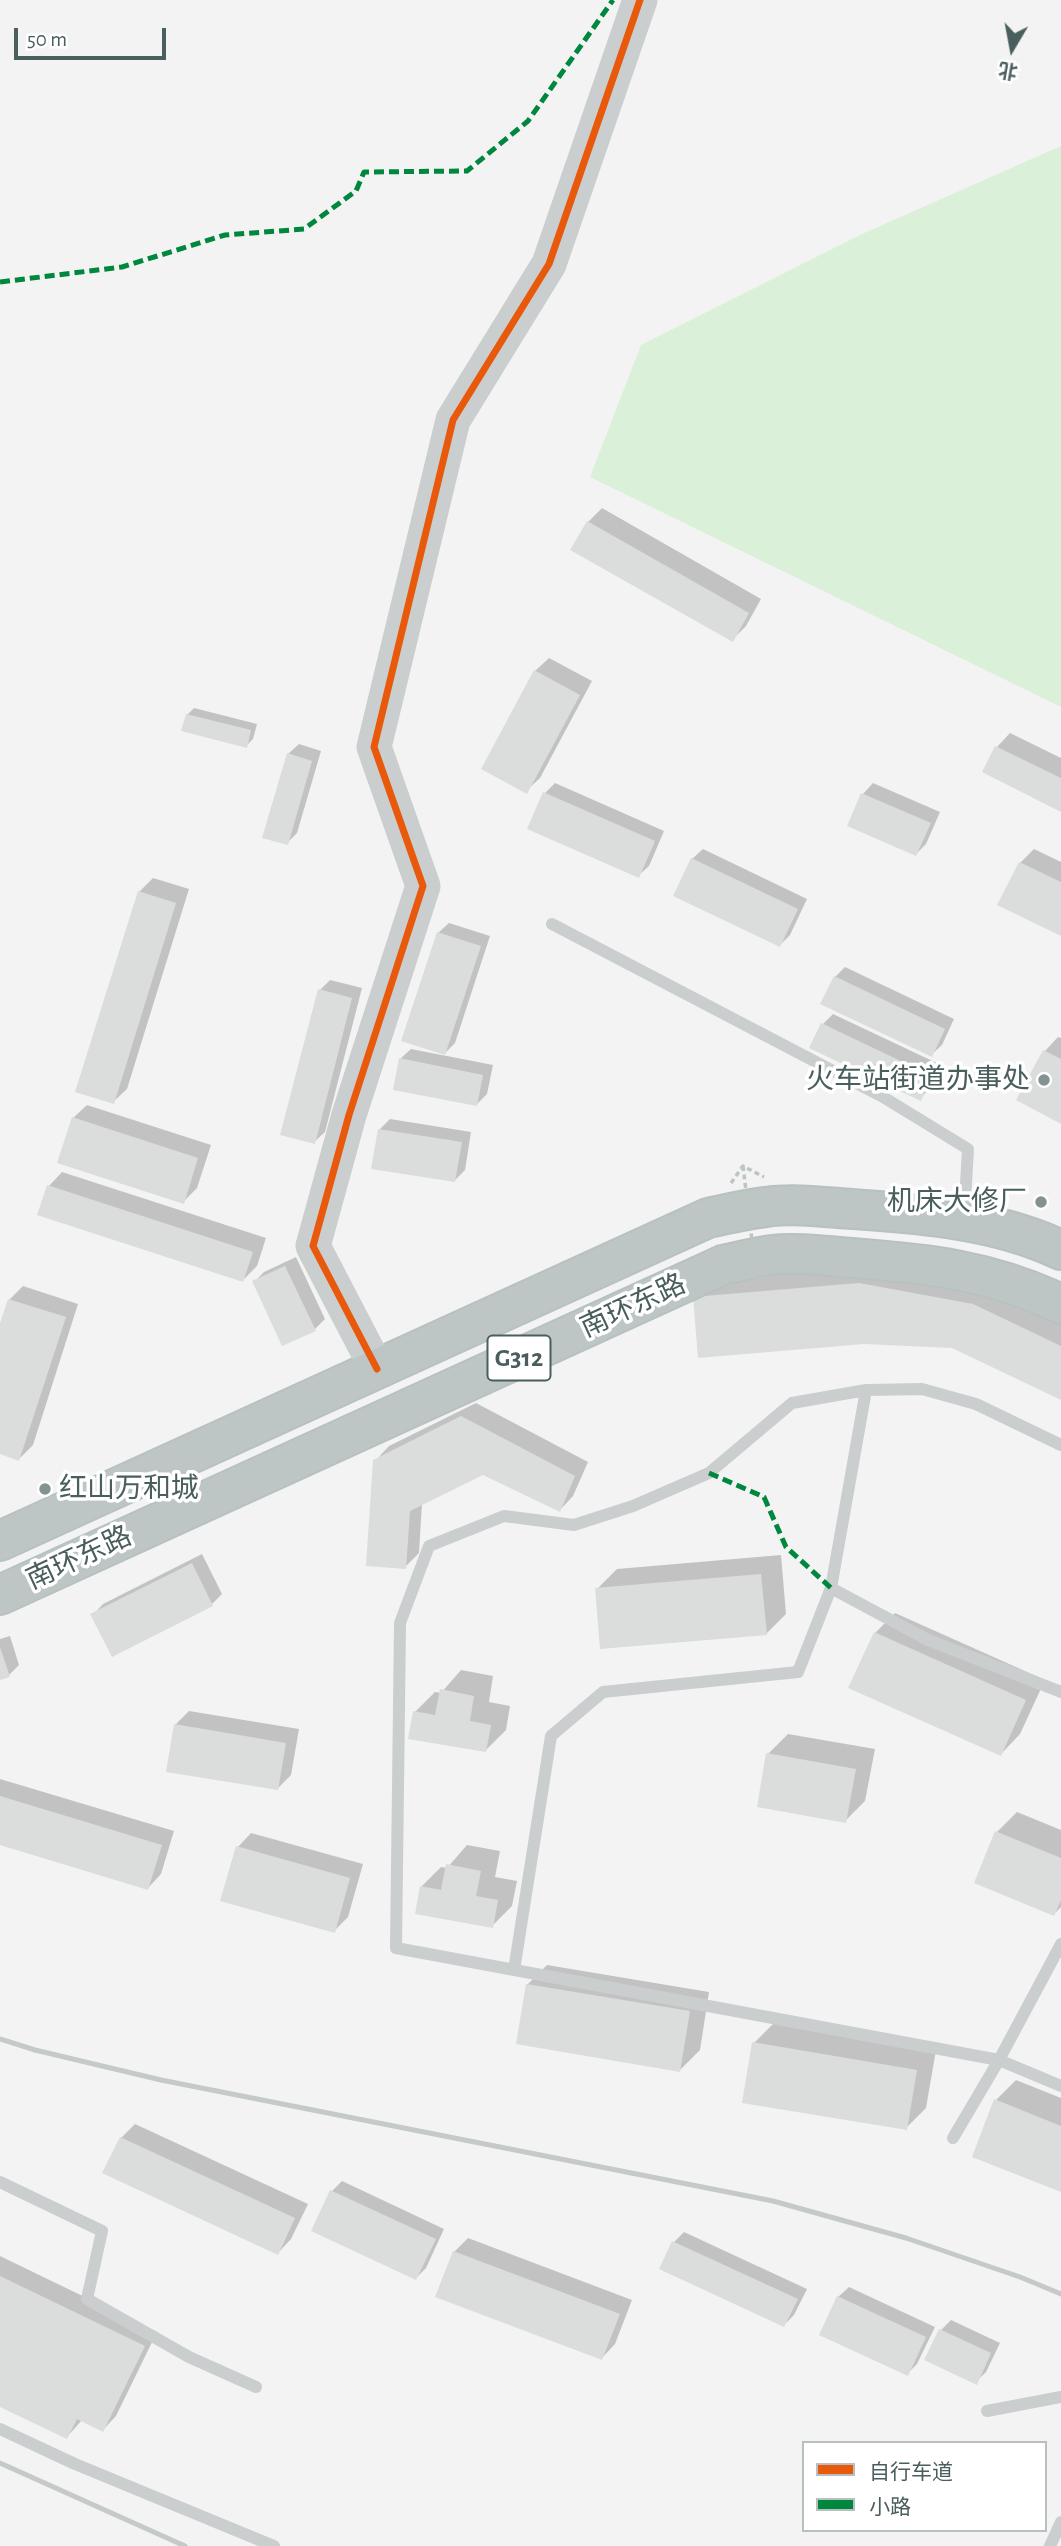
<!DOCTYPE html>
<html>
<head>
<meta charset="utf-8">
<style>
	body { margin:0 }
	#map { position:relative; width:1061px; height:2546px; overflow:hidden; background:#f3f3f3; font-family:"Alegreya Sans","Noto Sans SC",sans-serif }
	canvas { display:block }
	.legend { position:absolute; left:802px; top:2441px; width:245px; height:91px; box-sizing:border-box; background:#fff; border:2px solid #b7bfbf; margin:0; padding:9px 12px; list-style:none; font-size:21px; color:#4a5e5e }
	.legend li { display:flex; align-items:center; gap:14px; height:35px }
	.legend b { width:35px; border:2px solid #b7bfbf }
	.north { position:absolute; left:977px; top:14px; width:70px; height:70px; -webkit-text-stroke:5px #fff; paint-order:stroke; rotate:190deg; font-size:19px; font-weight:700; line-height:28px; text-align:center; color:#4a5e5e }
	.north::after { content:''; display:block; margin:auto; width:24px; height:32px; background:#4a5e5e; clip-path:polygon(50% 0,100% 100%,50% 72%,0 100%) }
	.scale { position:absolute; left:14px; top:28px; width:152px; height:32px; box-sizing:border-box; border:4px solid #4a5e5e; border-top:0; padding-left:9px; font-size:21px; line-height:24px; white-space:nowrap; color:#4a5e5e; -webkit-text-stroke:5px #fff; paint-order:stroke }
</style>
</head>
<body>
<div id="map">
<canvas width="1061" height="2546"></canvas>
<ul class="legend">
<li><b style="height:9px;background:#e8590c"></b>自行车道</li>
<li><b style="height:9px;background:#00873e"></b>小路</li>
</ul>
<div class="north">北</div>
<div class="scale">50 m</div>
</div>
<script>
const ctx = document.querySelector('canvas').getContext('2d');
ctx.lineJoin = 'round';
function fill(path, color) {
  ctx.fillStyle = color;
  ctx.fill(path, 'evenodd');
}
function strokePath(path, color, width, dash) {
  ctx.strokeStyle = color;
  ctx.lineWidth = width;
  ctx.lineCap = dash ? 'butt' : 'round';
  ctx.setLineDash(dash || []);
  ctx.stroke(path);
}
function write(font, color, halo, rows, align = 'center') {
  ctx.font = font + ' "Alegreya Sans","Noto Sans SC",sans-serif';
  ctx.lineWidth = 7;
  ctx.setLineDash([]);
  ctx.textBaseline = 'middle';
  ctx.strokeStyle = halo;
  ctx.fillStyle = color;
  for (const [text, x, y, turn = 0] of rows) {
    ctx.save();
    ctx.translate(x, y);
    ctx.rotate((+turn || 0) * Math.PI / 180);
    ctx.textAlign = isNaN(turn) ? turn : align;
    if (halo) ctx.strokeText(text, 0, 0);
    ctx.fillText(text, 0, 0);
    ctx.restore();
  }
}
fill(new Path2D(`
	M1061,146v561l-471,-230 51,-132 221,-111z`), '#dbf0d9');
fill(new Path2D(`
	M602,508l159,91 -15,27 -14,14 -144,-118z
	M549,658l43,23 -52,97 -14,13 9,-120z
	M194,708l63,16 -4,15 -7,7 -59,-31z
	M1010,733l51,25v52l-64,-63z
	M299,744l22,7 -24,82 -10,10 1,-89z
	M555,783l109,48 -15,35 -11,10 -109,-48 16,-35z
	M873,783l67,29 -14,32 -10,10 -67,-29 14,-31z
	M703,849l104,50 -17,36 -10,10 -88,-86z
	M1034,849l27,13v72l-41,-71z
	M153,878l36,11 -62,200 -14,13 26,-210z
	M449,923l41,13 -35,107 -11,11 -6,-121z
	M845,967l109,52 -12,26 -11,10 -96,-78z
	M330,980l32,8 -37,144 -11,10 6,-152z
	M833,1014l108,51 -11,23 -10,11 -97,-75z
	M1058,1037l3,1v84l-42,-22 26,-49z
	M411,1049l82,16 -6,29 -10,10 -77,-45z
	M87,1105l124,40 -14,43 -14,14 -110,-84z
	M390,1119l81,13 -6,38 -10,10 -76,-50z
	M62,1172l204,66 -9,28 -14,14 -194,-94z
	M296,1257l29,62 -10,10 -61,-47 10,-10z
	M878,1264l111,28 72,25v81l-108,-51 -89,-5 -170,-44 20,-20z
	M23,1286l55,18 -45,141 -14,14 -19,-6v-125l9,-28z
	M476,1403l112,59 -15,34 -13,14 -77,-37 -61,30 -3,50 -14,14 -30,-106 14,-15z
	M202,1554l20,40 -10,10 -119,11 10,-11z
	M781,1555l5,59 -20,20 -169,-45 20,-20z
	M895,1613l150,67 -25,54 -19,20 -126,-121z
	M10,1636l9,29 -10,10 -9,3v-39z
	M461,1670l32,6 -4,26 21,4 -4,24 -20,20 -71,-38 20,-20 6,1z
	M189,1711l110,18 -8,46 -14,14 -102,-64z
	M788,1734l87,15 -10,52 -20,20 -77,-67z
	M0,1779l174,52 -13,43 -13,14 -148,-45z
	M1017,1812l44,18v77l-7,7 -57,-82z
	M251,1833l112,31 -15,53 -14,14 -96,-84z
	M467,1845l33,6 -5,26 22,4 -5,25 -20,20 -71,-39 20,-20 6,1z
	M547,1965l162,27 -9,58 -20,20 -153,-85z
	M774,2023l162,27 -10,58 -20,20 -152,-85z
	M1016,2080l45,18v92l-65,-90z
	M135,2124l173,80 -17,35 -13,14 -157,-115z
	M342,2181l102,48 -18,39 -10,10 -84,-87z
	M684,2232l123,57 -13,26 -10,10 -123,-57 13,-26z
	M468,2238l164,62 -17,44 -13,14 -148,-106z
	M0,2256l157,76 -41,84 -13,14 -21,-10 -15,17 -67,-32z
	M849,2287l86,40 -18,37 -10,10 -69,-77z
	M951,2320l49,23 -14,29 -10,10 -35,-52z`), '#0003');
fill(new Path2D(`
	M587,521l162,92 -16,29 -163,-92z
	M534,670l46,25 -53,99 -46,-25z
	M186,714l65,16 -4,18 -66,-17z
	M995,746l66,32v34l-79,-40z
	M287,753l25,8 -24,84 -26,-7z
	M543,792l112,49 -16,37 -112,-49z
	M861,793l70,30 -15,33 -69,-30z
	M691,858l107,51 -18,38 -107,-51z
	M1019,862l42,20v54l-64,-31z
	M138,891l38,12 -62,201 -39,-12z
	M437,932l44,14 -36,109 -44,-14z
	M834,976l111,53 -13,28 -112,-53z
	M318,989l34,9 -37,146 -35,-9z
	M821,1023l111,53 -11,25 -112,-53z
	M1043,1050l18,9v65l-45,-24z
	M399,1058l84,17 -6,31 -84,-16z
	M72,1117l126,41 -14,46 -127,-41z
	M378,1129l84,13 -7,40 -84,-13z
	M47,1185l206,67 -10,30 -206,-67z
	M285,1266l31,65 -34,15 -30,-65z
	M859,1283l114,21 88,42v54l-109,-52 -88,-4 -166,14 -5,-61z
	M8,1299l58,18 -47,144 -19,-7v-131z
	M461,1416l114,60 -15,36 -77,-37 -73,36 -4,58 -40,-3 7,-106z
	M192,1563l21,43 -101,51 -22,-43z
	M761,1574l6,61 -167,14 -5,-61z
	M874,1632l152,68 -25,56 -153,-68z
	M0,1647l10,30 -10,3z
	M440,1689l34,7 -4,25 21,4 -5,27 -78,-13 5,-28 22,4z
	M174,1724l112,19 -8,47 -112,-18z
	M766,1753l90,16 -10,54 -89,-16z
	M0,1796l162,49 -14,45 -148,-45z
	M995,1831l66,27v42l-7,16 -80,-33z
	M236,1846l114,32 -15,55 -115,-32z
	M446,1864l35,7 -5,25 22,4 -5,28 -78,-14 5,-28 21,4z
	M526,1984l164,27 -10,61 -164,-28z
	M752,2042l165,28 -10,60 -165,-27z
	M994,2099l67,27v66l-89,-35z
	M120,2137l175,81 -17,37 -176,-82z
	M330,2190l106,49 -20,41 -105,-49z
	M672,2241l126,58 -14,28 -125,-58z
	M453,2251l167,63 -18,46 -167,-63z
	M0,2276l145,70 -42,86 -26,-13 -10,20 -67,-32z
	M837,2296l89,41 -18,39 -89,-41z
	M939,2329l52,24 -14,32 -53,-25z`), '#dbdcdc');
const highway = new Path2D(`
	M0,1541l708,-323c19,-4 39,-9 58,-11 27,-4 58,0 86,2 70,5 144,10 209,41
	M0,1595l723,-330c16,-3 32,-8 48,-10 26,-3 54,1 81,3 77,6 137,12 209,46`);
strokePath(highway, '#b8c1c1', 42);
strokePath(new Path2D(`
	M731,1183l12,-17 21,11`), '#bbc7be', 3.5, [5, 3.5]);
strokePath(new Path2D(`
	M552,924l331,173 85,52 -4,69
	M1061,1445l-85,-41 -54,-15 -56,1 -74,13 -83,70 -76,33 -59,19 -70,-9 -75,30 -29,77 -4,325 603,112 62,26
	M831,1588l97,52 133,52
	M514,1970l37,-234 52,-44 195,-20 33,-84 35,-198
	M953,2138l46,-78 62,-116
	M0,2182l102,49 -15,68 102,58 67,30
	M987,2411l74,-14
	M0,2429l75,35 199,82
	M1050,2546l11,-24`), '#cacece', 12);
strokePath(new Path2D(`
	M377,1369l-64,-123 36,-131 74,-229 -49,-139 79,-327 96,-156 91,-264`), '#cacece', 35);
strokePath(highway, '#bdc5c5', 38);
strokePath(new Path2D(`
	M0,2039l35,11 126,30 612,121 133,37 114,39 41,17
	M0,2463l185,83`), '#c6c9c9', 5);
strokePath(new Path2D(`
	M743,1166l14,116`), '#bbc7be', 3.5, [5, 3.5]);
strokePath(new Path2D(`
	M0,282l122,-15 103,-32 79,-6 52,-38 8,-19 103,-1 61,-50 85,-121
	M709,1473l55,24 22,50 45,41`), '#00873e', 5, [10, 5]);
strokePath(new Path2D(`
	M377,1369l-64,-123 36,-131 74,-229 -49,-139 79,-327 96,-156 91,-264`), '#e8590c', 7);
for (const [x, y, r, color] of [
	[1044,1080,7,"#859292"],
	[1041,1202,7,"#859292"],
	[45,1489,7,"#859292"]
]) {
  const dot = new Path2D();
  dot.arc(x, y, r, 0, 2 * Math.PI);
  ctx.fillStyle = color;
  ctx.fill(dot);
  strokePath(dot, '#fff', 2.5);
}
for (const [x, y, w] of [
	[519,1358,63]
]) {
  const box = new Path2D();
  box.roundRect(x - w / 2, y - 22.5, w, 45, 5);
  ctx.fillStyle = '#fff';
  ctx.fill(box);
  strokePath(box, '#4a5e5e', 2);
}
write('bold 26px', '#4a5e5e', null, [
	["G312",519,1358]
]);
write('28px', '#4a5e5e', '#fff', [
	["火车站街道办事处",1030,1080],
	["机床大修厂",1027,1202],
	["红山万和城",59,1489,"left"]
], 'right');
write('28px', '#4a5e5e', '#fff', [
	["南环东路",633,1306,-25],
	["南环东路",79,1558,-25]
]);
</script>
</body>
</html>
